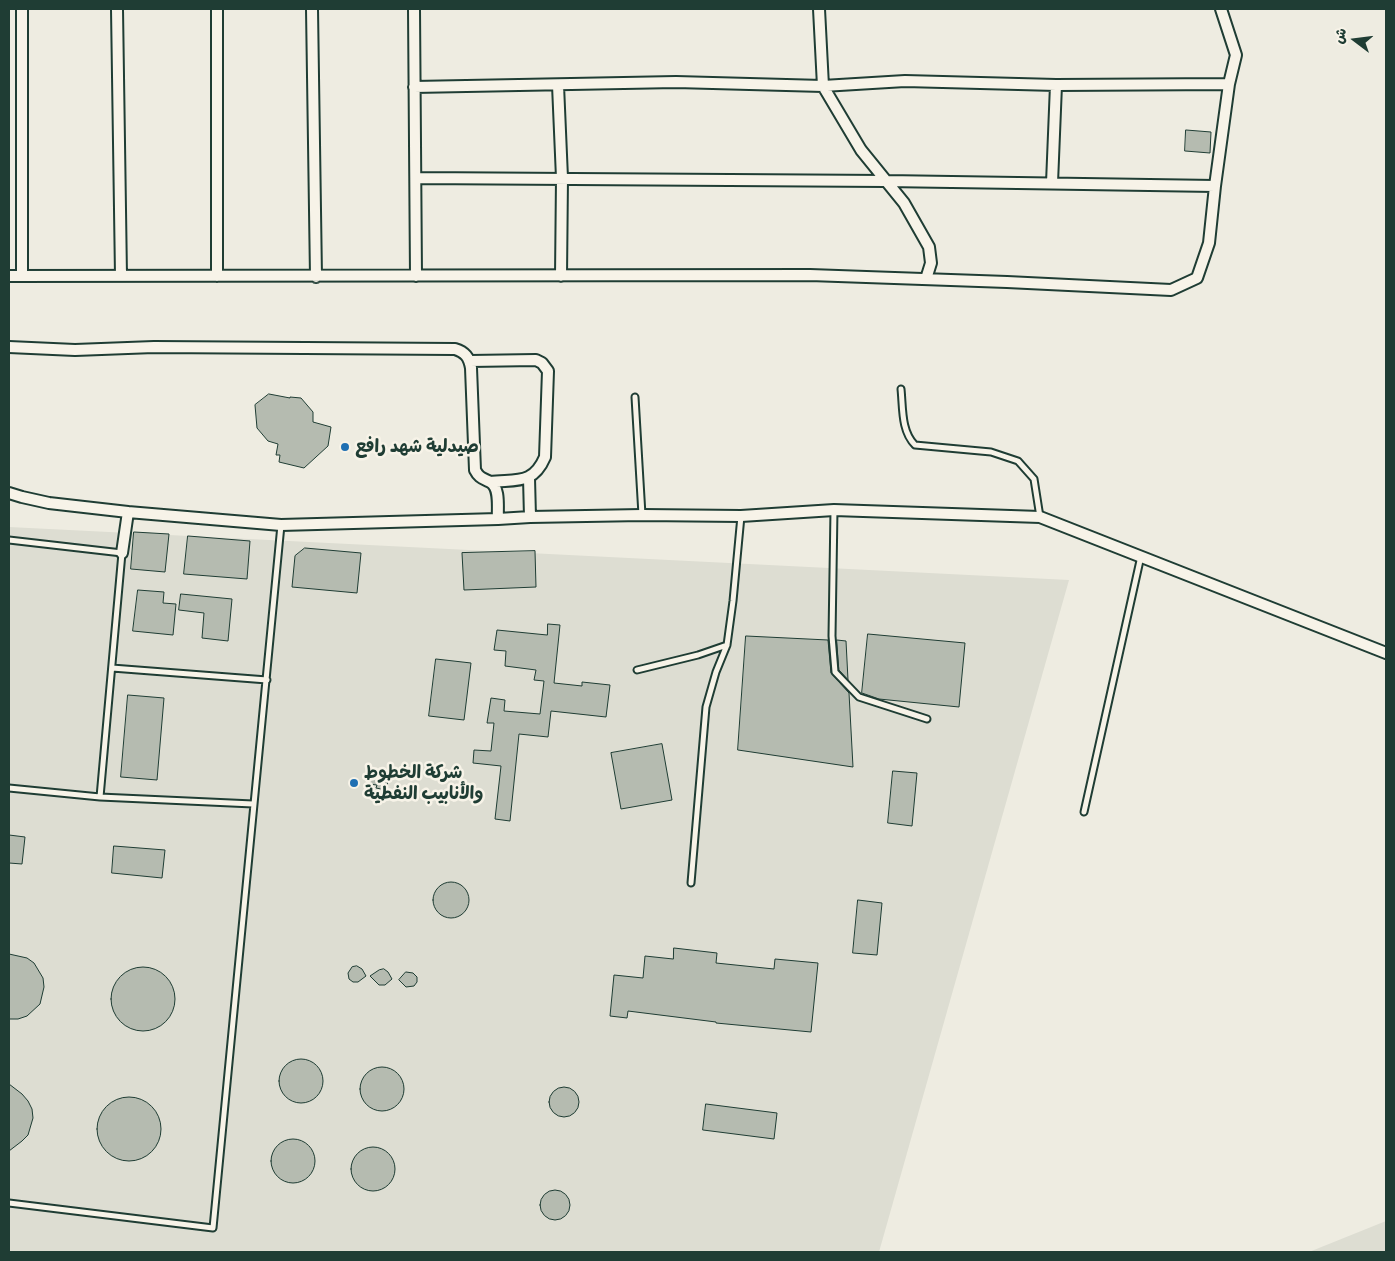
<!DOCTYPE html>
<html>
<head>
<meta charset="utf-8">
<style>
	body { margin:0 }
	#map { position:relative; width:1395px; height:1261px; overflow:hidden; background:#eeece1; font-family:Itim,"Playpen Sans Arabic",sans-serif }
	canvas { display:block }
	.frame { position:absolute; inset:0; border:10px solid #1f3d34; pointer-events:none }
	.north { position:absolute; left:1330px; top:15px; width:50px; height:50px; -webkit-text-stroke:4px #f7f3e8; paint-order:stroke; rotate:285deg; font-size:14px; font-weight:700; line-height:20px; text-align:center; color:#1f3d34 }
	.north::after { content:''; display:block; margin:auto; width:18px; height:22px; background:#1f3d34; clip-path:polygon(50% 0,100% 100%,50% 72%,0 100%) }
</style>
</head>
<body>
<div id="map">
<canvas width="1395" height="1261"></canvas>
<div class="frame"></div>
<div class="north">ش</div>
</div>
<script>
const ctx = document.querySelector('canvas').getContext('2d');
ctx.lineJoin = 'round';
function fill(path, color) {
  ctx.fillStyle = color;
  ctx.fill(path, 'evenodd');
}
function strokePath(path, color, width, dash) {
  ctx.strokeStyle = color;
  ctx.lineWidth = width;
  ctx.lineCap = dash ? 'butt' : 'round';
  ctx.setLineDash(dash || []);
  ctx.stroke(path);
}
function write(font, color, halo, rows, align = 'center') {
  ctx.font = font + ' Itim,"Playpen Sans Arabic",sans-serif';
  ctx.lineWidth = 5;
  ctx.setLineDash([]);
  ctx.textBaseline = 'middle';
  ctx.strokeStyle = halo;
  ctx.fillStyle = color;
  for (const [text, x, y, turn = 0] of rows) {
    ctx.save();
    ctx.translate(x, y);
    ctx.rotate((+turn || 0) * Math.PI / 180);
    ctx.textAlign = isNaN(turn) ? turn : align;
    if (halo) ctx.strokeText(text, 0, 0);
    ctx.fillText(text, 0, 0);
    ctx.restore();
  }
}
fill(new Path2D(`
	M9,527l1060,53 -190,672h-870z
	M1386,1221v31h-77z`), '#ddddd2');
const building = new Path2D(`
	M1186,130l25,2 -1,21 -25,-2z
	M269,394l21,4v-1l11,1 12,14v10l18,5 -3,19 -24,22 -25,-6 1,-7h-4l2,-11 -10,-3 -11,-13 -2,-23z
	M134,532l35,2 -4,38 -34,-3z
	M188,536l62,5 -3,38 -63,-5z
	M305,548l56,5 -4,40 -65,-6 3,-31z
	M535,551l1,36 -72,3 -2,-37z
	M138,590l26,2 -1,11 13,1 -3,31 -40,-4z
	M181,594l51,5 -4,42 -26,-3 2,-25 -25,-3z
	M548,624l12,1 -6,58 28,3v-4l28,3 -4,32 -55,-6 -3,26 -29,-3 -9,87 -15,-2 6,-53 -28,-3 1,-13 17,1 3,-28h-7l4,-25 14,2 -1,11 36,3 4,-33 -10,-1 2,-10 -31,-4 1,-15 -12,-1 3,-20 50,5z
	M868,634l97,9 -6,64 -80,-8 -17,-6z
	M746,636l82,4 3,33 18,20 4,74 -115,-17z
	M837,640l9,1 2,39 -9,-10z
	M436,659l35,4 -7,57 -35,-4z
	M128,695l36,3 -7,82 -36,-3z
	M662,744l10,56 -51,9 -10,-56z
	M380,769l10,3 -4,18 -10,-2 1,-3 -8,-1 3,-13 7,1z
	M893,771l24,2 -5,53 -24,-3z
	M9,835l16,2 -3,27 -13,-1z
	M114,846l51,4 -3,28 -50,-5z
	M433 900a18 18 0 1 1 36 0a18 18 0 1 1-36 0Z
	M858,900l24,3 -5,52 -24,-2z
	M674,948l43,5 -1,10 58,6 1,-10 43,4 -7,69 -95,-9v-1l-88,-11 -1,7 -17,-2 4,-41 29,3 2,-22 28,3z
	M9,954l18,4 7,5 9,15 1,9 -4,17 -13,12 -9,3h-9z
	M357,966l5,3 4,7 -8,6h-5l-4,-3 -1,-6 4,-6z
	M111 999a32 32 0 1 1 64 0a32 32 0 1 1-64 0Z
	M384,969l4,3 4,7 -7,6h-6l-9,-9 9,-6z
	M406,972l7,1 4,4v5l-3,4 -8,1 -7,-7z
	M279 1081a22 22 0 1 1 44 0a22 22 0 1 1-44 0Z
	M360 1089a22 22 0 1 1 44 0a22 22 0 1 1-44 0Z
	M9,1084l13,10 6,7 4,8 1,9 -5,17 -6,6 -13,10z
	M549 1102a15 15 0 1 1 30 0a15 15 0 1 1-30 0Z
	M97 1129a32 32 0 1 1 64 0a32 32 0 1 1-64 0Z
	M706,1104l71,9 -3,26 -71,-9z
	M271 1161a22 22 0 1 1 44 0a22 22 0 1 1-44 0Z
	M351 1169a22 22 0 1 1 44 0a22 22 0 1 1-44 0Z
	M540 1205a15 15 0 1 1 30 0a15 15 0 1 1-30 0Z`);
fill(building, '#b5bbb0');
strokePath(building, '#1f3d34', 1);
const lane = new Path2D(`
	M901,389c2,19 0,42 14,56l76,7 27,9 16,18 6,38
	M635,397l7,118
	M834,510l-2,126 3,36 24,25 68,22
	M9,540l113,13 -22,244
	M112,668l155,12
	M637,670l61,-15 29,-10
	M9,788l91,9 153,7
	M1084,812l57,-256
	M691,883l15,-176 10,-35 11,-27 6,-44 8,-85
	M9,1203l204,25 68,-703`);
const street = new Path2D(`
	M22,9v267
	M117,9l4,267
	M312,9l4,268
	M414,9l2,267
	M819,9l4,77 38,64 43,53 25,44 2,16 -5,16
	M558,85l4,93 -1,98
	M414,87l262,-5 147,4 82,-5 151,4 173,-1
	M416,178l470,3 329,5
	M1052,183l4,-98
	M9,276l801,-1 197,7 164,8 26,-12 12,-35 6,-57 14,-102 7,-29 -15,-46
	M217,276v-267
	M9,347l66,3 79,-3 301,2c10,3 14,8 16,19l4,102c4,8 8,8 15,12 11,6 7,27 8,37
	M470,361l66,-1 6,3 6,8 -3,86c-12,28 -28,22 -55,25
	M529,478l1,39
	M9,493l13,4 27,6 79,9 153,13 217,-6 32,-2 112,-2 99,1 93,-6 206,7 346,136
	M122,553l6,-41`);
strokePath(lane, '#1f3d34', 9);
strokePath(street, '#1f3d34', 14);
strokePath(lane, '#f7f3e8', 5);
strokePath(street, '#f7f3e8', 10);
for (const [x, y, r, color] of [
	[345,447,5,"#1f6fb2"],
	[354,783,5,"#1f6fb2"]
]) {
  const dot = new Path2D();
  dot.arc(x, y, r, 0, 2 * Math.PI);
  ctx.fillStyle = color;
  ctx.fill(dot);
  strokePath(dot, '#f7f3e8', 2);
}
write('bold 18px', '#1f3d34', '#f7f3e8', [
	["صيدلية شهد رافع",355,447],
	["شركة الخطوط",364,773],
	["والأنابيب النفطية",364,794]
], 'left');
</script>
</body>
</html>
